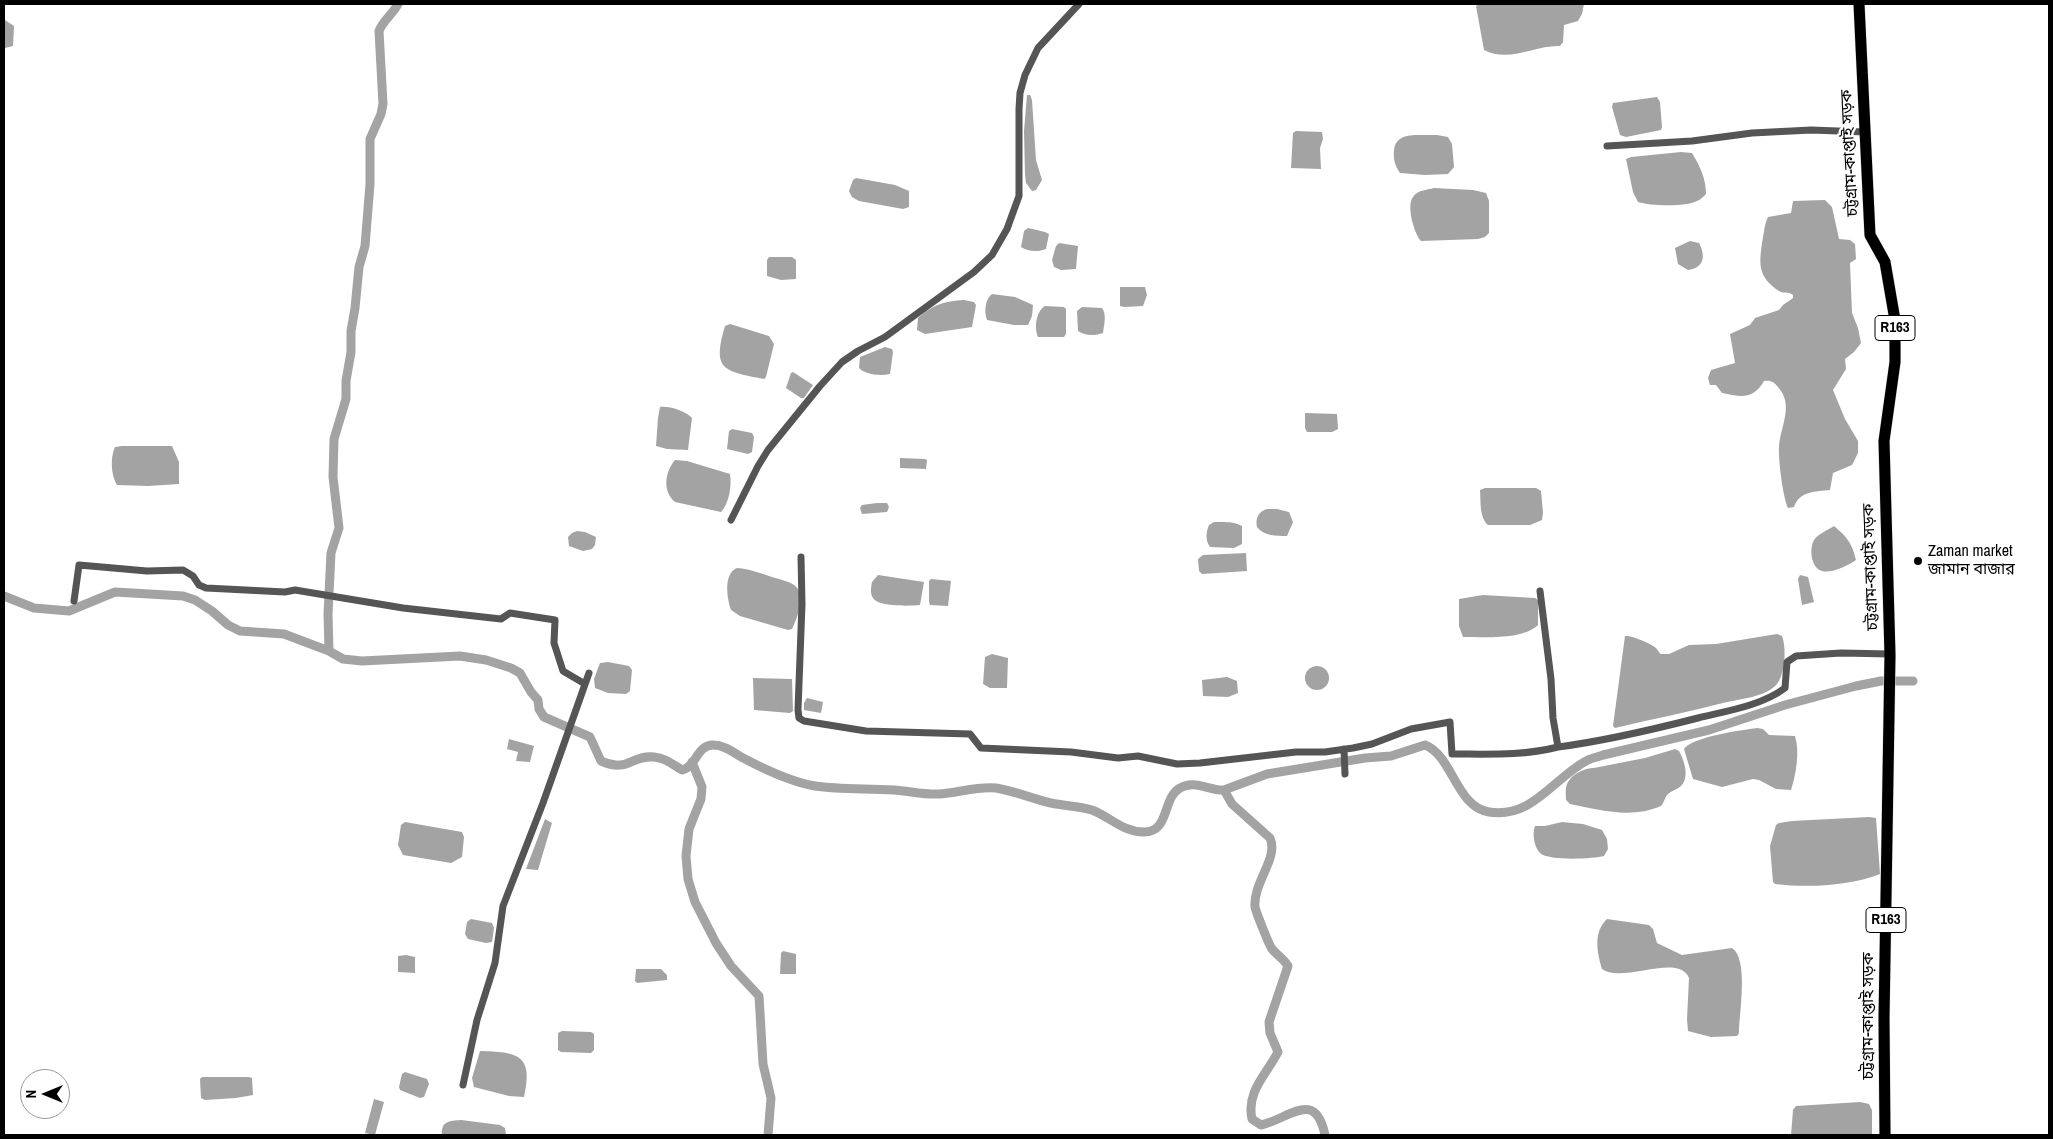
<!DOCTYPE html>
<html>
<head>
<meta charset="utf-8">
<style>
	body { margin:0 }
	#map { position:relative; width:2053px; height:1139px; overflow:hidden; background:#fff; font-family:"Archivo Narrow",sans-serif }
	canvas { display:block }
	.frame { position:absolute; inset:0; border:5px solid #000; pointer-events:none }
	.north { position:absolute; left:20px; top:1069px; width:50px; height:50px; box-sizing:border-box; background:#fff; border:1px solid #999; border-radius:50%; rotate:270deg; font-size:14px; font-weight:700; line-height:20px; text-align:center; color:#000 }
	.north::after { content:''; display:block; margin:auto; width:18px; height:22px; background:#000; clip-path:polygon(50% 0,100% 100%,50% 72%,0 100%) }
</style>
</head>
<body>
<div id="map">
<canvas width="2053" height="1139"></canvas>
<div class="frame"></div>
<div class="north">N</div>
</div>
<script>
const ctx = document.querySelector('canvas').getContext('2d');
ctx.lineJoin = 'round';
function fill(path, color) {
  ctx.fillStyle = color;
  ctx.fill(path, 'evenodd');
}
function strokePath(path, color, width, dash) {
  ctx.strokeStyle = color;
  ctx.lineWidth = width;
  ctx.lineCap = dash ? 'butt' : 'round';
  ctx.setLineDash(dash || []);
  ctx.stroke(path);
}
function write(font, color, halo, rows, align = 'center') {
  ctx.font = font + ' "Archivo Narrow","Noto Sans Bengali",sans-serif';
  ctx.lineWidth = 4.5;
  ctx.setLineDash([]);
  ctx.textBaseline = 'middle';
  ctx.strokeStyle = halo;
  ctx.fillStyle = color;
  for (const [text, x, y, turn = 0] of rows) {
    ctx.save();
    ctx.translate(x, y);
    ctx.rotate((+turn || 0) * Math.PI / 180);
    ctx.textAlign = isNaN(turn) ? turn : align;
    if (halo) ctx.strokeText(text, 0, 0);
    ctx.fillText(text, 0, 0);
    ctx.restore();
  }
}
fill(new Path2D(`
	M1480,4h104l-2,10 -4,7 -14,4 -1,17 -3,4c-25,-1 -51,17 -76,4l-8,-44z
	M5,20l9,6 -1,20 -8,2z
	M1027,95h3l2,5 4,60 6,20 -6,10 -4,1 -6,-8 -1,-8 -1,-44z
	M1657,97l3,5 2,25 -1,3 -35,7 -6,-2 -8,-28 1,-4z
	M1296,131l26,1 1,7 -3,9 1,21 -30,-1 2,-35z
	M1437,135l11,2 4,7 2,23 -6,7 -23,1 -25,-2c-5,-7 -7,-14 -6,-23 2,-20 27,-14 43,-15z
	M1681,152l11,1c8,13 14,26 14,41 -3,3 -6,6 -9,7 -12,6 -46,5 -59,1l-5,-10 -7,-33 5,-2z
	M856,178l39,7 14,6v16l-6,2 -44,-8 -7,-4 -3,-6 4,-11z
	M1434,188l39,2 13,3 3,8v32l-4,4 -7,2 -57,2c-7,-7 -15,-36 -8,-44 4,-7 14,-7 21,-9z
	M1825,200l7,7 7,32 11,1 5,4 1,15 -6,4 2,50 6,15 3,15 -7,9 -9,7 1,10 -13,21 12,29 13,22v12l-6,12 -19,8 -3,17c-14,2 -30,0 -36,17l-6,1c-5,-10 -10,-50 -9,-62 2,-21 15,-41 -1,-59 -4,-5 -7,-7 -14,-6 -11,19 -23,16 -42,12l-6,-8h-6l-2,-7 3,-8 24,-7 -5,-29 20,-9 5,-7 24,-8 4,-5 10,-7v-3c-5,-4 -10,-1 -14,-4 -21,-14 -20,-26 -17,-48 2,-9 2,-18 6,-26l23,-4 2,-12z
	M1028,228l17,4 4,2 -3,15c-7,3 -18,3 -25,-2l3,-16z
	M1690,241l9,2c7,13 5,25 -11,27l-10,-6 -3,-16z
	M1059,243l19,3 -2,23 -15,1 -7,-3 -2,-7 4,-14z
	M769,257h23l4,3v19l-15,1 -14,-4v-16z
	M1120,287h25l2,8 -4,11 -19,1 -4,-1z
	M992,294l23,3 18,8 -1,11 -4,9h-14l-27,-5c-3,-8 -2,-21 5,-26z
	M964,300l10,2 2,3 -4,22 -47,7 -8,-4 1,-12c15,-13 26,-17 46,-18z
	M1045,306l19,1 2,2v25l-2,3h-26c-4,-9 -2,-26 7,-31z
	M1082,307l20,1c5,6 2,17 1,25 -8,3 -18,3 -25,-2l-1,-20z
	M730,324l39,12 5,8 -8,33 -2,2c-41,-8 -52,-9 -39,-53z
	M885,347l7,2 1,3 -3,22c-10,2 -24,1 -31,-6l1,-11z
	M793,372l20,13 -9,13h-3l-15,-10 5,-15z
	M660,407c10,-1 25,4 32,11l-4,32 -21,-1 -11,-3 2,-28z
	M1305,413l32,1 1,15 -6,3h-25l-2,-4z
	M732,429l20,4 2,4 -2,15 -4,2 -21,-5 2,-18z
	M122,446h50l7,16v22l-31,2 -31,-1c-6,-10 -7,-27 -2,-38z
	M900,458l25,1 2,1 -1,9 -26,-1z
	M675,460l12,1 43,13c2,11 -1,30 -9,38l-46,-10c-13,-11 -10,-30 0,-42z
	M1485,488h51l5,3 2,22 -1,7 -12,5h-42c-9,-8 -7,-24 -8,-35z
	M877,503h10l2,4 -2,5 -25,2 -2,-6 2,-3z
	M1267,509h10l12,3 4,10 -6,14c-11,0 -23,0 -30,-9 -2,-9 2,-16 10,-18z
	M1214,522c9,0 20,-1 28,4v18l-8,4 -24,-1c-5,-7 -4,-15 -1,-22z
	M1834,526c13,11 18,17 22,34 -7,5 -25,14 -34,11 -11,-3 -13,-22 -8,-31 4,-6 14,-10 20,-14z
	M577,531l8,1 11,5 -1,8 -3,4 -9,2 -14,-5 -1,-9 4,-4z
	M1246,553l1,18 -45,3 -3,-3 -1,-12 5,-4z
	M737,568c13,1 23,5 35,9 6,2 16,4 22,8 13,9 3,34 -2,44l-4,1 -48,-14 -9,-6c-4,-12 -8,-36 6,-42z
	M878,575l46,7 -4,23c-10,1 -42,2 -47,-7 -3,-4 -2,-11 -1,-16z
	M1800,575l8,2 6,25 -12,3 -4,-26z
	M931,579l20,2 -3,25 -18,-1 -1,-3v-21z
	M1483,595l52,3 3,2v25c-15,15 -54,12 -75,12l-4,-11v-27z
	M1777,634l5,2c5,13 3,43 -8,51 -12,10 -33,12 -47,15 -38,10 -75,17 -112,26l-2,-2 12,-90c6,-1 27,8 31,12 2,2 3,5 5,6h8l20,-9 27,-1z
	M992,654l16,4 -1,30h-17l-7,-4 2,-27z
	M608,662l21,4 3,4 -2,21 -4,3 -18,-1 -13,-5 -1,-9 6,-16z
	M1305 678a12 12 0 1 1 24 0a12 12 0 1 1-24 0Z
	M1227,677l10,4 1,12 -10,4 -25,-1 -1,-16z
	M753,678l39,1 1,32 -3,2 -36,-3z
	M807,698l16,4 -2,11 -17,-3v-7z
	M1757,728l6,1 6,6 26,1c5,16 1,38 -4,54l-15,-1 -17,-9 -6,-1 -31,8 -29,-8 -9,-30c8,-12 58,-19 73,-21z
	M509,739l25,7 -4,16 -14,-1 2,-9 -11,-3z
	M1675,749l4,2c5,9 11,26 2,35 -4,4 -11,5 -14,9 -3,4 -3,8 -6,11 -30,13 -60,4 -91,-2l-4,-4c0,-4 -1,-12 1,-16 4,-10 18,-16 27,-16l51,-10z
	M1869,817l7,1 4,56c-31,12 -72,14 -105,10l-2,-2 -3,-36 6,-21 3,-2 13,-2z
	M545,819l7,4 -14,47 -12,-1z
	M405,822l57,10 2,5 -2,20 -11,6 -48,-8 -5,-10 3,-20z
	M1562,822l21,2 19,6 5,9 1,10 -4,7c-11,3 -56,5 -64,-3 -6,-6 -8,-20 -5,-27h10z
	M471,919l21,4 2,5 -2,14 -6,1 -18,-4 -3,-5 2,-12z
	M1607,919l42,6 4,4 4,14 25,12 50,-7c17,11 7,66 7,85l-2,3 -26,1 -23,-6 -1,-12 2,-41c-10,-26 -67,6 -87,-9 -5,-17 -9,-37 5,-50z
	M783,951l13,3v20h-16l1,-21z
	M406,955l9,2v16l-17,-1v-16z
	M661,969l6,6v5l-30,3 -2,-2 1,-12z
	M562,1031l29,1 3,2v16l-3,3 -30,-1 -3,-2v-17z
	M480,1051c37,1 54,3 44,46l-15,-1 -35,-9 -2,-9z
	M405,1072l22,7 2,5 -5,13 -4,1 -20,-8 -1,-3 3,-13z
	M202,1077h47l3,1 1,17 -17,3 -31,2 -4,-2 -1,-19z
	M374,1099l10,3 -9,33 -10,-2z
	M1860,1102l9,2 3,6v25h-81l2,-25 3,-4z
	M461,1120l39,5 5,3 1,7h-64c-1,-14 7,-14 19,-15z`), '#a3a3a3');
strokePath(new Path2D(`
	M4,596l30,12 35,3 46,-19 68,4 12,4 17,11 16,14 12,6 44,3 45,17 14,8 19,2 98,-5 26,4 25,8 9,5 11,19 7,8 1,9 5,8 46,20 11,24c28,12 29,-6 53,-4 11,1 18,7 28,13 14,-3 15,-25 31,-25 13,0 23,10 34,15 21,11 45,22 68,26 26,4 53,2 79,4 15,1 31,5 45,4 18,-1 39,-8 57,-6 19,3 37,11 55,15 14,3 27,3 41,7 18,7 31,22 52,22 26,0 18,-34 36,-44 15,-9 29,3 44,2l43,-16 98,-16 26,-2 34,-11c28,11 31,62 64,67 44,7 65,-35 99,-52 4,-2 10,-3 15,-5l106,-25 76,-25 71,-19 25,-5h32
	M329,651l-1,-37 3,-61 8,-25 -6,-51 1,-38 12,-40v-18l5,-29v-21l4,-23 4,-41 6,-21 5,-62v-45l11,-25 2,-10 -4,-73c4,-11 14,-17 19,-27
	M692,762l10,25 -1,12 -12,30 -3,27 2,23 7,23 21,41 15,23 28,30 4,68 8,34 -3,37
	M1224,790l8,14 38,34c9,20 -17,44 -15,69 1,5 14,38 17,42 5,6 12,10 16,17l-19,56 1,11 8,19c-12,23 -32,40 -26,67l9,6c28,-6 54,-37 64,10`), '#a3a3a3', 9);
const primary = new Path2D(`
	M1859,4l11,231 15,27 10,58v42l-11,79 6,214 -6,363 1,117`);
strokePath(primary, '#dbdbdb', 12);
strokePath(new Path2D(`
	M1607,146l85,-5 60,-8 59,-3 54,2
	M731,520l27,-54 10,-16 52,-64 22,-24 16,-11 27,-14 89,-65 18,-17 15,-26 12,-33v-87l1,-16 5,-18 13,-27 41,-44
	M801,557l1,47 -4,106 1,8 5,3 62,10 104,3 11,14 90,4 47,6 20,-2 39,8 23,-1 96,-11h29l28,-4 19,-4 39,-15 39,-7 2,32c35,0 71,2 106,-7l-5,-29 -2,-39 -11,-88
	M74,601l5,-36 68,6 36,-1 10,6 6,9 7,3 79,4 10,-2 108,18 98,11 9,-6 45,7 -1,23 9,28 22,13
	M1558,747c47,-6 93,-17 140,-29 28,-7 63,-12 87,-30l2,-26 9,-6 45,-3 49,1
	M1344,749l1,25
	M463,1085l14,-65 18,-57 8,-57 40,-103 46,-130`), '#555', 7);
strokePath(primary, '#000', 11);
for (const [x, y, r, color] of [
	[1918,561,5,"#000"]
]) {
  const dot = new Path2D();
  dot.arc(x, y, r, 0, 2 * Math.PI);
  ctx.fillStyle = color;
  ctx.fill(dot);
  strokePath(dot, '#fff', 2);
}
for (const [x, y, w] of [
	[1895,328,40],
	[1886,920,40]
]) {
  const box = new Path2D();
  box.roundRect(x - w / 2, y - 12.5, w, 25, 4);
  ctx.fillStyle = '#fff';
  ctx.fill(box);
  strokePath(box, '#000', 1);
}
write('bold 15px', '#000', null, [
	["R163",1895,328],
	["R163",1886,920]
]);
write('16px', '#000', '#fff', [
	["চট্টগ্রাম-কাপ্তাই সড়ক",1850,153,-93],
	["চট্টগ্রাম-কাপ্তাই সড়ক",1871,567,-92],
	["চট্টগ্রাম-কাপ্তাই সড়ক",1869,1016,-90]
]);
write('16px', '#000', '#fff', [
	["Zaman market",1928,552],
	["জামান বাজার",1928,570]
], 'left');
</script>
</body>
</html>
